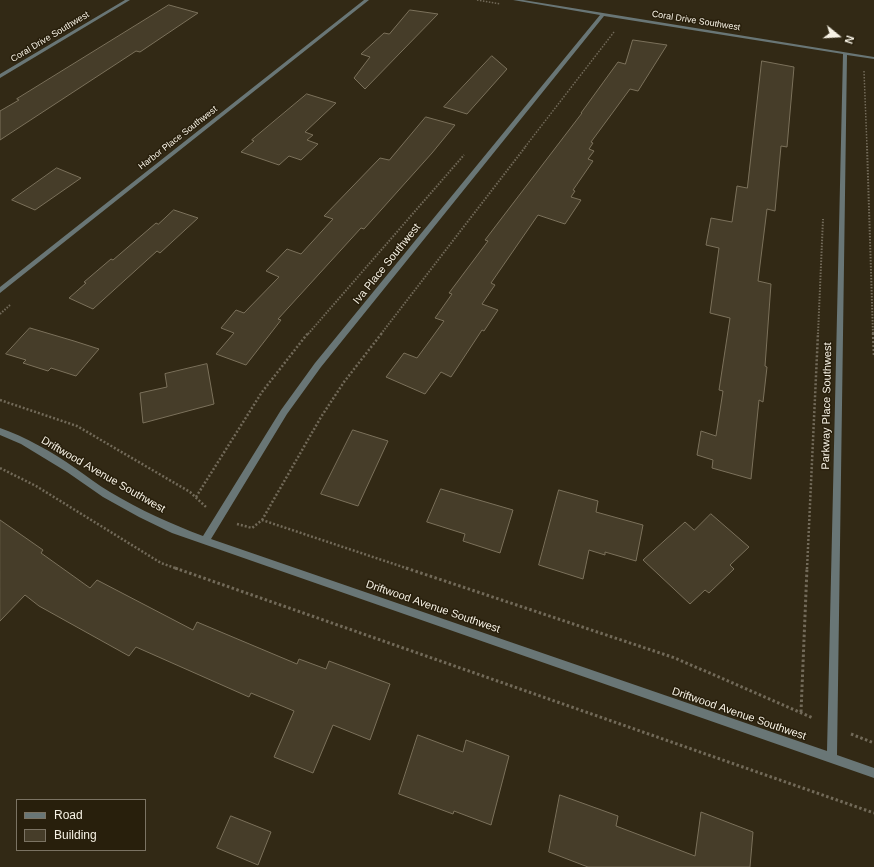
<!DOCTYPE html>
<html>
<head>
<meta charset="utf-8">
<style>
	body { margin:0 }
	#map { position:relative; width:874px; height:867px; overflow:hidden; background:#322915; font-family:Helvetica,sans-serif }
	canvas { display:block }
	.legend { position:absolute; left:16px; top:799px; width:130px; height:52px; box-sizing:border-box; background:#281f0c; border:1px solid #7b7363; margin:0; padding:5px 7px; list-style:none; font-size:12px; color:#f7f2e5 }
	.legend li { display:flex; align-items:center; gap:8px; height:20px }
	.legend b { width:20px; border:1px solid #7b7363 }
	.north { position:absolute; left:818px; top:16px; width:40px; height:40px; -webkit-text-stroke:3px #281f0c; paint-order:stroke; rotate:108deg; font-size:11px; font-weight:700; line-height:16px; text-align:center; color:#f7f2e5 }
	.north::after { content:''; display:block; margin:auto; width:14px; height:18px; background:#f7f2e5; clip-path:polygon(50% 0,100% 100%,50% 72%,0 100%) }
</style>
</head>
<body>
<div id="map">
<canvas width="874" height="867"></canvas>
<ul class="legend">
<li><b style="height:5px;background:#697676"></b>Road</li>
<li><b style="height:11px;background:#463d29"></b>Building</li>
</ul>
<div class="north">N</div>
</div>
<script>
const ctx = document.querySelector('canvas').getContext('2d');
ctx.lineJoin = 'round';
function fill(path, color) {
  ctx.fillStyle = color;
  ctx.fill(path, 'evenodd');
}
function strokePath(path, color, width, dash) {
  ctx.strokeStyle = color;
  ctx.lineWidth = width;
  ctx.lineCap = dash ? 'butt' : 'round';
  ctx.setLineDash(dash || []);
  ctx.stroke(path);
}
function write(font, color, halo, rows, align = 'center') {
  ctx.font = font + ' Helvetica,sans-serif';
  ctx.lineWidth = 3;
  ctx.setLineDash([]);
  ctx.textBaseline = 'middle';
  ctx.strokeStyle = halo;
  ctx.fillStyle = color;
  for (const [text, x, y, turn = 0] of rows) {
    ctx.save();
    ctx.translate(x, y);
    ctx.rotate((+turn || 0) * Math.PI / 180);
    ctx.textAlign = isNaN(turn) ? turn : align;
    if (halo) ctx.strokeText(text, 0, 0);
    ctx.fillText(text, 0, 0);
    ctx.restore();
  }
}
const building = new Path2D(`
	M169,5l29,8 -58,39 -4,-1 -136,89v-29l19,-11 -2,-1z
	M410,10l28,4 -73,75 -11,-11 16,-21 -9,-3 23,-21 5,1z
	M633,40l34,5 -29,46 -8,-2 -39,53 2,1 -4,6 5,2 -6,8 5,2 -20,29 2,1 -4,6 10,3 -16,24 -27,-9 -47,68 4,2 -13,19 16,6 -14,21 -2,-1 -31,47 -10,-5 -16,22 -39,-17 18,-24 13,5 27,-37 -9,-3 17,-24 -3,-1 39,-52 -3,-1 97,-127h-1l37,-51 7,2z
	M492,56l15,13 -40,45 -23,-7z
	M762,61l32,6 -7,80 -6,-1 -6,65 -8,-2 -9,72 13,3 -6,82 2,1 -4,35 -4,-2 -8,79 -39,-11 1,-8 -16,-5 4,-24 15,5 7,-45 -4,-1 11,-72 -20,-5 9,-65 -13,-3 5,-27 21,4 5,-36 10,2z
	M307,94l29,9 -31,29 8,3 -6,5 11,4 -17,16 -12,-4 -10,9 -38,-13 13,-11 -2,-1z
	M426,117l29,8 -23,28 -68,76 -3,-1 -83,91 3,1 -35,45 -30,-11 18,-21 -13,-5 15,-18 8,3 35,-36 -13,-6 21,-22 14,5 32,-35 -9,-3 56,-58 9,2z
	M57,168l24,10 -46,32 -23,-10z
	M174,210l24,8 -38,35 -3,-2 -64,58 -24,-11 17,-15 -2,-1 27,-23 2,1 43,-37 2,1z
	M30,328l44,13 25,8 -23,27 -25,-8 -3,3 -25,-8 3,-3 -20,-6z
	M207,364l7,40 -71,19 -3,-30 27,-6 -2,-13z
	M353,430l35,11 -30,65 -37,-12z
	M441,489l72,21 -13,43 -37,-12 2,-7 -38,-12z
	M559,490l39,11 -2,11 47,13 -7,36 -31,-9v3l-16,-5 -6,29 -44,-14z
	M711,514l38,33 -19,18 4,4 -25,24 -4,-3 -15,14 -47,-44 42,-38 9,8z
	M0,520l43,30 -2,3 49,35 7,-8 96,50 4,-8 100,42 2,-5 27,10 3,-8 61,23 -20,56 -37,-15 -20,48 -39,-16 20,-46 -43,-18 -2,4 -113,-50 -7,9 -90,-50 -14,-11 -25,26z
	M418,735l45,17 3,-12 43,16 -18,69 -37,-14 -1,3 -54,-20z
	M560,795l58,21 -2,10 79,30 6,-44 52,20 -3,35h-162l-39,-15z
	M231,816l40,16 -13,33 -41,-17z`);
fill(building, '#463d29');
strokePath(building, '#7b715b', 1);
strokePath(new Path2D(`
	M477,0l23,4
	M864,71l3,76
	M525,147l89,-115`), '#726a59', 1.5, [1.5, 1.5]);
strokePath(new Path2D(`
	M867,146l6,188
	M0,314l10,-9
	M308,334l156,-179
	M381,334l145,-188
	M818,334l5,-115`), '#726a59', 2, [1.5, 1.5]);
strokePath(new Path2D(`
	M873,333l1,23
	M0,400l77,26 113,66 16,15
	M0,468l36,18 125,77 17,6
	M196,497l66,-105 46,-59
	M262,520l59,-103 23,-35 38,-49
	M237,524l15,4 10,-8 147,49
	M807,569l11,-236`), '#726a59', 2.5, [2, 2]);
strokePath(new Path2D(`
	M175,568l699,245
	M406,568l269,90 138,60
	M801,712l6,-144
	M851,734l23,9`), '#726a59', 3, [2.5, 2.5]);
fill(new Path2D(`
	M125,0h5l-130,78v-4z
	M364,0h5l-369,293v-6z
	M513,0h10l351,57v2l-27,-4 -10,700 37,13v10l-702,-245 -33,-16 -36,-20 -36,-25 -46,-28 -21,-9v-7c24,8 54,25 75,40 12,8 23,17 35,24 30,18 61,32 93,44l78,-126 34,-47 285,-348zM604,16l239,38 -16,697 -616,-212 76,-125 34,-47z`), '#697676');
write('9px', '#f7f2e5', '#281f0c', [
	["Coral Drive Southwest",696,21,9],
	["Coral Drive Southwest",50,37,-31],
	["Harbor Place Southwest",178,138,-38]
]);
write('11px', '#f7f2e5', '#281f0c', [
	["Iva Place Southwest",387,264,-51],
	["Parkway Place Southwest",827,406,-89],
	["Driftwood Avenue Southwest",103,475,30],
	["Driftwood Avenue Southwest",433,607,19],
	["Driftwood Avenue Southwest",739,714,19]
]);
</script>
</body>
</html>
